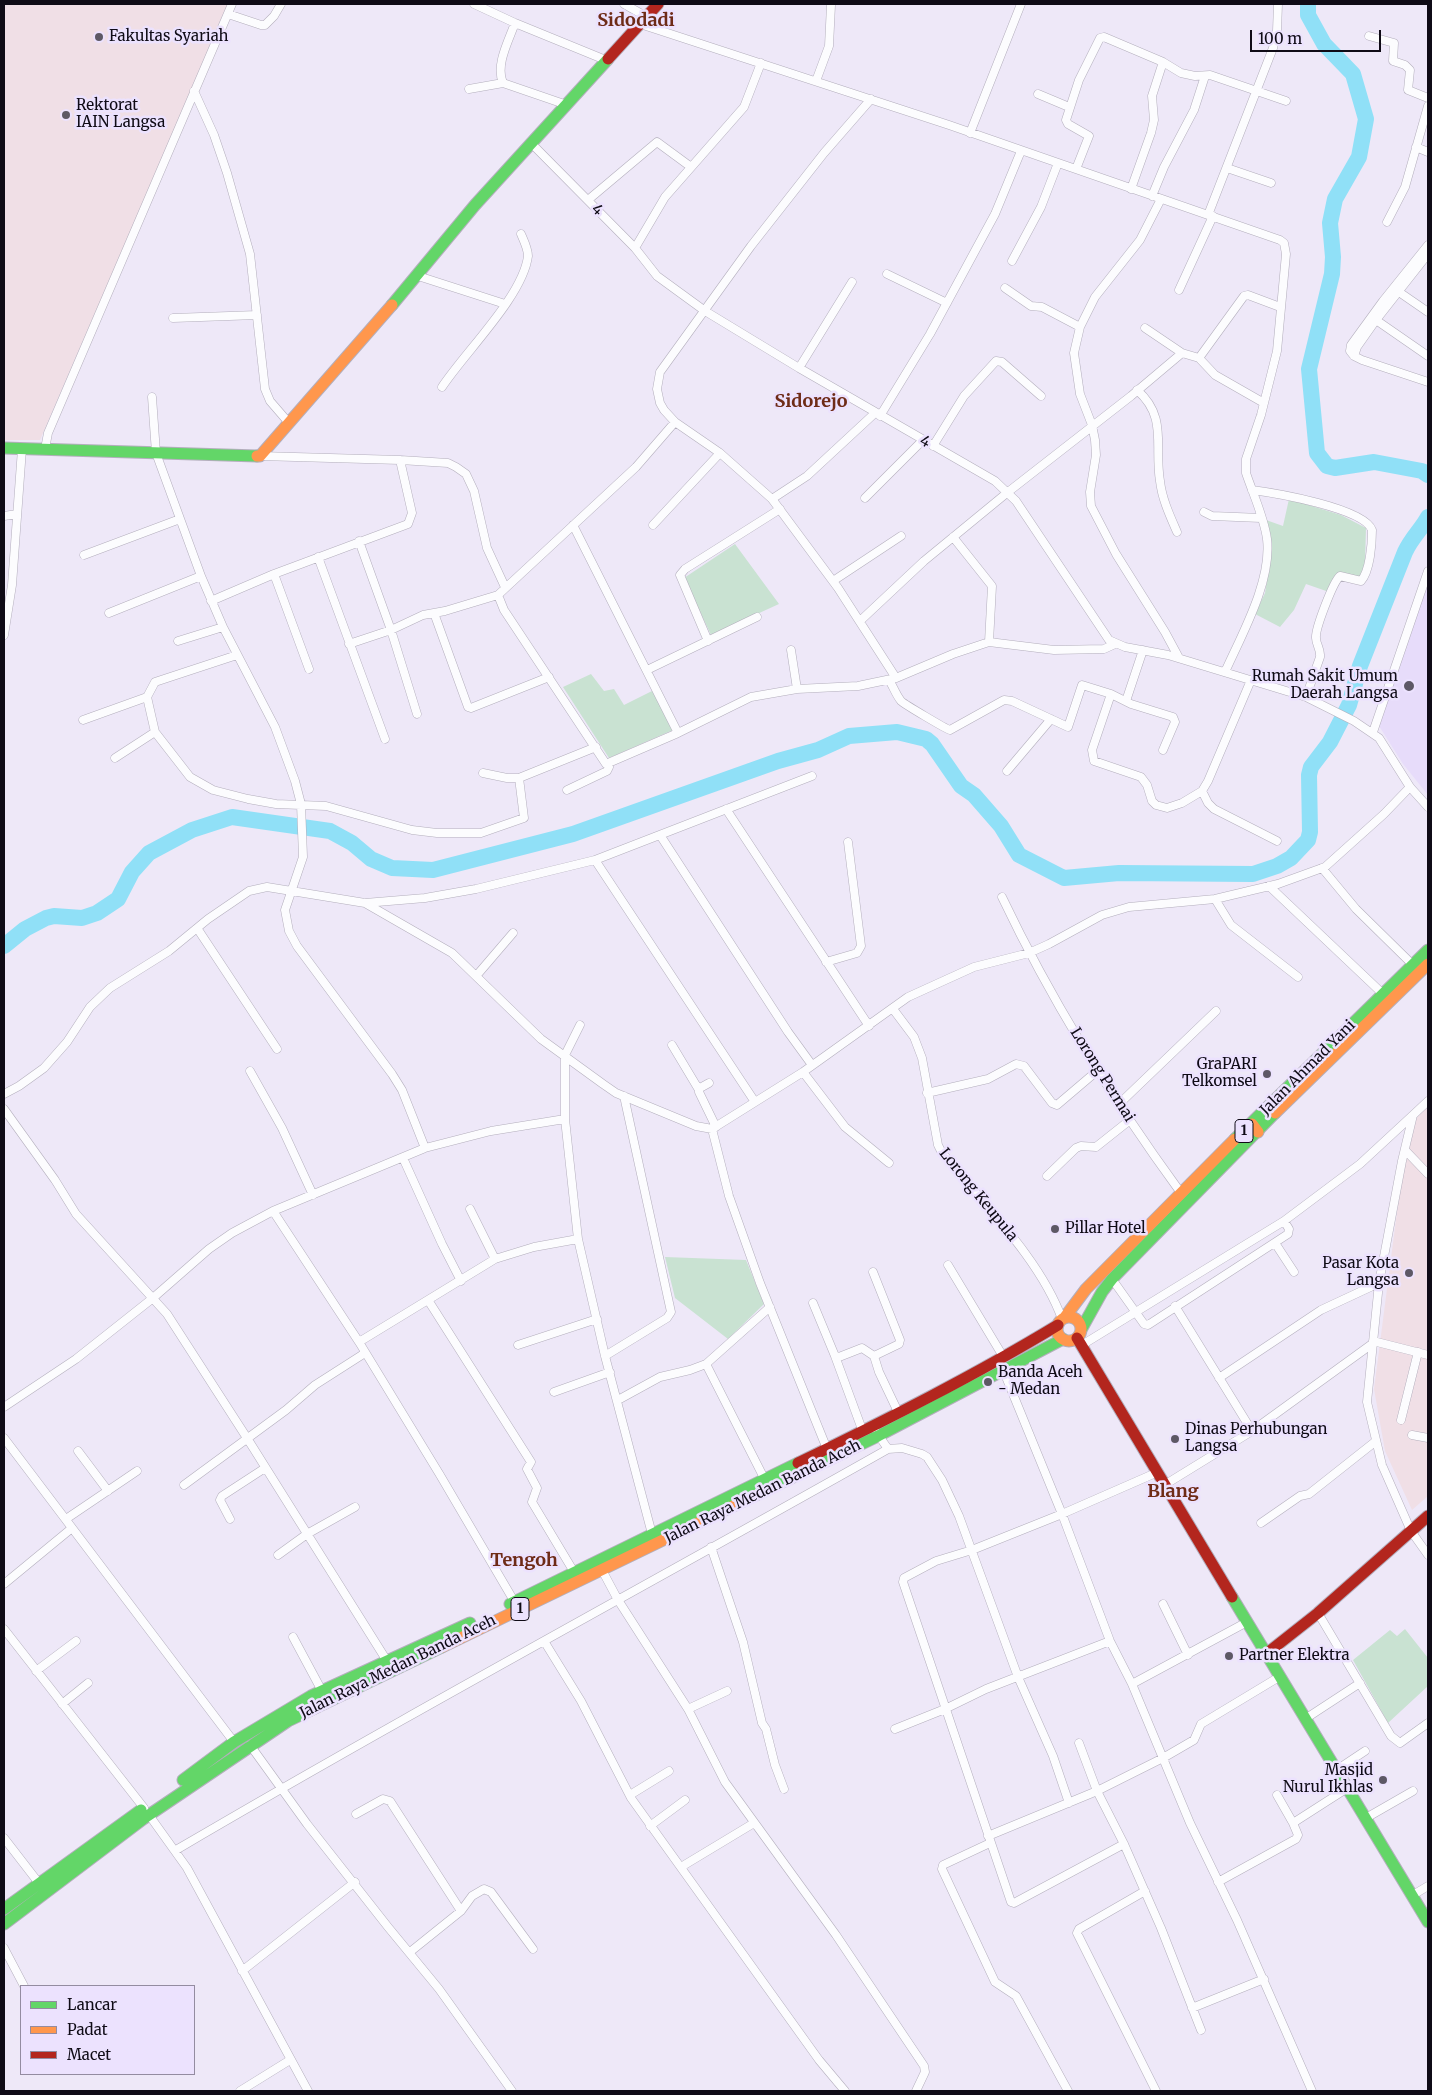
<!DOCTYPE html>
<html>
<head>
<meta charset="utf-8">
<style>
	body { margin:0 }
	#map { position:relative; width:1432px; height:2095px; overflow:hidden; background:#eee8f8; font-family:Merriweather,serif }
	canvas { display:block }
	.frame { position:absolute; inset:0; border:5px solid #0f0b16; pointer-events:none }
	.legend { position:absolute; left:20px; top:1985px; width:175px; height:90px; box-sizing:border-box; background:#ece2fe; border:1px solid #948ca1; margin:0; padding:6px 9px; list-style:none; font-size:15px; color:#0f0b16 }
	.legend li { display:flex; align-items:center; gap:10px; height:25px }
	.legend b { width:25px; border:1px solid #948ca1 }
	.scale { position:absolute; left:1250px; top:30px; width:131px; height:22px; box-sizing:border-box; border:2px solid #0f0b16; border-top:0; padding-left:6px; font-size:15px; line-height:18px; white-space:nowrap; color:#0f0b16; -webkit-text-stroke:4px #ece2fe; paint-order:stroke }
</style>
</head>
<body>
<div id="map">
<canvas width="1432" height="2095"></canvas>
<div class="frame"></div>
<ul class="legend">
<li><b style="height:6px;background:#63d668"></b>Lancar</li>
<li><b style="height:6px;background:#ff974d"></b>Padat</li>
<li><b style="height:6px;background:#b3261e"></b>Macet</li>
</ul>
<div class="scale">100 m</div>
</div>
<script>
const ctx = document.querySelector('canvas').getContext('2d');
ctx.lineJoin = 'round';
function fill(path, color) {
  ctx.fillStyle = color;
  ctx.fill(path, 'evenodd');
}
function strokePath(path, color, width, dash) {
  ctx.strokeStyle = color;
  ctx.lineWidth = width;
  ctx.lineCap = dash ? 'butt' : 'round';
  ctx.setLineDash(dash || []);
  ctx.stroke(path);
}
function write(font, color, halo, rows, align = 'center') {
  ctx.font = font + ' Merriweather,serif';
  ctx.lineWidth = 5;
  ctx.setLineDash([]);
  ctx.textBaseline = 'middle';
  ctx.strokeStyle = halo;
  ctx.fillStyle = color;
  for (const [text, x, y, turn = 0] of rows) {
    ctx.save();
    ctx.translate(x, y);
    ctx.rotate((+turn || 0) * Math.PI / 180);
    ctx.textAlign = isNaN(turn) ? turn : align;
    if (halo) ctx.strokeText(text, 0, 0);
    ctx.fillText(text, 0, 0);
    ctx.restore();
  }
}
fill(new Path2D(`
	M4,4h225l-189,436h-36z
	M1428,1107v389l-16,14 -27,-59 -11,-62 30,-231 11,-39z`), '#f0dfe6');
fill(new Path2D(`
	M1428,576v219l-25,-31 -24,-38z`), '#e7dcfa');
fill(new Path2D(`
	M1289,499l52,16 25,13 -1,35 -4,17 -21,-7 -11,19 -23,-8 -12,26 -14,17 -25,-13 10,-21 7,-49 -6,-24 17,6z
	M735,544l44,60 -68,31 -27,-57z
	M591,674l13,17 10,-2 10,16 28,-14 21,39 -64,28 -46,-71z
	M665,1257l81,3 18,44 -36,35 -53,-41z
	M1405,1629l23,29v28l-40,37 -35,-63 37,-30 7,6z`), '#c9e2d2');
strokePath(new Path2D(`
	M1308,4v11l16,29 29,30 13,45 -7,38 -24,42 -5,24 3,34 -1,17 -23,95 8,84 10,13 8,2 39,-6 48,9 6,4
	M4,946l21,-17 21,-11 8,-2 28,2 15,-5 21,-14 14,-27 17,-19 43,-23 40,-13 98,14 22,12 19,16 21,9 41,2 140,-36 205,-73 40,-11 31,-14 48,-4 29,7 6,5 29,42 13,9 27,31 18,29 45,23 55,-5 134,1 24,-8 14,-8 17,-18 2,-8 -1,-57 2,-8 19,-25 19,-37 11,-39 45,-114c7,-15 16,-22 23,-35`), '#90e0f7', 16);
const street = new Path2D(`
	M474,4l41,19 93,38
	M624,4l23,13
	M228,14l33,11h4l9,-9 7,-12
	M515,23c-6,17 -20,42 -12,60l64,22
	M640,24l309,101 331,115 4,3 2,11 -9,97 -16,64 -15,44v14c7,21 18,44 21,66 5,42 -25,95 -42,133
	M1369,36l25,7 -1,18 12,4 5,5 -2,20 20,8
	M816,81l13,-35 2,-41
	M469,89l34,-6
	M194,91l20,44 13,38 23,81 15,135 5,12 19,22
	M1038,94l31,13
	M871,99l-47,54 -73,93 -91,126 -3,17 3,14 4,7 11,12 45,31 52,46 66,89 58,90
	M970,133l51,-129
	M532,144l103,104 22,28 48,35 94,57 196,113 21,20 93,139 16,7 43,8 138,42 48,24 25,17 31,49 18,20
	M1416,147l12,5
	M1227,168l44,15
	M1076,169l13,-33 -21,-12 -2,-4 13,-40 21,-42 4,-1 59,25 18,11 14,3 15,-1 76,26
	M1131,189l20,-56 3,-13 -2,-24 11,-34
	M1152,196l12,-29 30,-57 11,-34
	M1161,199l-21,41 -45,57 -15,30 -6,26 6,41 12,31 3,15 1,15 -6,37 1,14 25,48 49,78 14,26
	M588,200l69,-58 34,25
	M1208,215l65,-167 4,-17 1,-27
	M1387,222l18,-35 23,-81
	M1428,245l-45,56 -32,44 -1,6 4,5 8,4 66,22
	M635,248l30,-51 79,-90 17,-44
	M1012,261l29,-54 17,-44
	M887,274l60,29
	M418,276l87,28
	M1005,288l26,18 11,1 38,20
	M1179,290l34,-74
	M1399,292l29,20
	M173,318l84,-3
	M1376,320l52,36
	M1145,328l37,25
	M1354,356l3,-9 19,-27 52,-66
	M1199,358l45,-62 4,-1 32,12
	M799,368l53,-86
	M442,387c23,-35 81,-91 86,-131 0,-7 -4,-15 -7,-22
	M1137,390c31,27 17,56 23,91 2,18 10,35 17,51
	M152,397l4,56 45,123 22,51 52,100 20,54 6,23 2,53 -18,53 4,21 8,15 95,128 10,16 23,58
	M880,416l50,-82 65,-120 26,-63
	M675,422l-39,45 -138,128 6,15 102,154 72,-31 73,-36 46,-8 61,-3 38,-8 57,-24 36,-12 65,8 50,-1 11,-5
	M933,446l31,-50 32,-35 6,1 39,34
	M45,449l3,-16 184,-429
	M260,456l140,4 48,3 8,4 10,7 8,17 13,57 18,39
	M1252,490c23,3 112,18 120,40 0,14 -2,41 -11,51l-21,-5c-7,6 -25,53 -24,62 0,7 5,11 4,19l-14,40
	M865,498l58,-58
	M772,499l35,-23 68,-63
	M1204,512l8,4 49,2
	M4,516l13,-2
	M573,525l105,208
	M653,525l67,-72
	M953,537l39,49 -3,56
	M359,541l32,89 26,84
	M84,555l96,-36
	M318,557l67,182
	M274,574l35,95
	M833,581l68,-45
	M211,601l63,-27 134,-50 4,-11 -12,-53
	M109,613l92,-37
	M434,613l34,94 3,1 78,-31
	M860,621l64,-60 84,-69 123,-96 51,-43 17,5 16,17 49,28
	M4,635l8,-50 10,-136
	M178,641l45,-14
	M708,641l-28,-66 5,-6 95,-60
	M349,644l42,-14 32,-15 22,-4 53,-16
	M791,650l6,39
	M237,655l-82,27 -8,15 8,35 35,45 23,13 35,9 28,5 50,2 86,24 25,3h44l43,-15 -5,-40
	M647,670l110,-53
	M889,680c4,6 7,15 12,21 3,3 45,28 49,29l54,-30 8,1 56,26 14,-42 29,9 20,10 42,13 2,5 -12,28
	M1111,694l-19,56 2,11 47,16 6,8 5,16 4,4 11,3 15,-5 20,-12 6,-10 43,-101
	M1126,701l17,-51
	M83,720l64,-23
	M1373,732l55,-161
	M115,758l40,-26
	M1007,771l44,-52
	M483,773l24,5h12l77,-31
	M567,790l40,-19 2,-4 -3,-3
	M1202,791l6,12 6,6 63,32
	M726,809l143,217
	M660,835l128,197 24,33
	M1322,868l34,41 57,56
	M1269,886l114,108
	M1002,897c50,105 111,203 179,296
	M1215,899l16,26 67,52
	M365,903l87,50 89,86 62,45 13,9 80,33 16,3 91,-57 105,-75 66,-30 55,-14 20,-9 53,-29 27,-8 86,-8 63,-15 47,-17 59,-53 26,-27
	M197,928l80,121
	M826,962l31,-9 4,-7 -13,-104
	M477,975l36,-42
	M893,1009l21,28 8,21 16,87 3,6c40,51 99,107 121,168
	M580,1025l-15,30v64l13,120 27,117 47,178
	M672,1045l27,45
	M250,1071l32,57 31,67
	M803,1072l42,55 44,36
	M709,1083l-9,5 -1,4 17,35
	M927,1093l61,-14 28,-15 8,2 28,37 5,2 40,-34
	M4,1094l15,-8 25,-18 23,-26 23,-35 20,-19 59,-37 39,-32 41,-28 18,-4 98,16 60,-5 51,-9 119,-29
	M1428,1101l-15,14 -11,46 -23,122 -12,119 15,63 29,66 17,24
	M755,1102l-160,-242 217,-84
	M1119,1104l97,-93
	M4,1109l51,71 21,34 91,100 80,124 140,223
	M712,1129l17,67 31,87 67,166
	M1405,1150l23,24
	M403,1158l39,86 19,37
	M1047,1176l29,-28 5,-2 15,1 34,-27
	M470,1209l25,50
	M273,1211l86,131 81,133 74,126
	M1275,1243l19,29
	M948,1265l56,93
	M873,1272l27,68 -1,4 -25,12 5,16 20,42
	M1112,1279l32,45 4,1 140,-91 1,-5 -5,-8
	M428,1300l103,162 -4,7 10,19 -5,14 42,70
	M813,1303l22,53 4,1 23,-9 12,8
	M1175,1306l77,125
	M1373,1341l55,14
	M359,1342l136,-83 39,-12 44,-8
	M518,1345l79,-26
	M1082,1345l202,-124 76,-57 53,-49
	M605,1356l62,-38 4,-6 -47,-216
	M835,1356l28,76
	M1004,1372l58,142 48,127 22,43 58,139 47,97 75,171
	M1219,1378l102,-68 58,-27
	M554,1392l56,-20
	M618,1400l42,-23 30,-7 16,-6
	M4,1407l72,-48 77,-61 56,-49 23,-16 41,-22 152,-63 66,-17 74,-12
	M1401,1420l17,-68
	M877,1433l11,16 14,-1 20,6 5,3 15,23 17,36 59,161 35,79 16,47
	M1412,1435l16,3
	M4,1438l230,304
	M78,1451l30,40
	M765,1480l-59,-116 64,-57
	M1166,1484l86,-53 120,-87
	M184,1485l102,-75 29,-25 50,-32
	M66,1519l71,-48
	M230,1519l-10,-19 2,-4 43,-28
	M1261,1523l39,-27 9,-2 67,-53
	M711,1547l32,95 19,81 4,6 9,36 9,24
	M278,1555l29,-21 48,-27
	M602,1570l16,30 70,109 37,73 111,153 88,131 1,6 -9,19
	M4,1584l68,-56
	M1163,1604l25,51
	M1318,1613l73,123 9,7 28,-20
	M4,1629l140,179
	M293,1637l29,54
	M544,1641l37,60 50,97 188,262 26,31
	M36,1671l40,-30
	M1132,1684l115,-62
	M62,1704l26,-21
	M688,1709l39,-18
	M1305,1719l55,-36
	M895,1729l50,-20 41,-20 124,-48
	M1079,1743l18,48 27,53 37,84 40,102
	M250,1745l57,79 81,103 51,62 73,102
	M1335,1771l30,-20
	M630,1795l39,-24
	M1277,1795l16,28
	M356,1814l27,-15 7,2 71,110
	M149,1815l38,53 121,223
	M1366,1818l47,-27
	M650,1826l35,-26
	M988,1836l109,-45 66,-33 31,-18 7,-16 78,-47
	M4,1838l34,44
	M990,1843l-47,22 -1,4 53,113 21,14 52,95
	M1124,1844l-110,59 -3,-1 -108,-320 1,-4 32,-17 36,-11 90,-36 96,-42
	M176,1850c235,-138 475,-267 712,-401
	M681,1867l73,-44
	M1218,1882l78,-43 2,-4 -5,-12 53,-34
	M1145,1891l-66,38 -2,4 79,158
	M1413,1895l15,-9
	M4,1948l20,38
	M410,1952l51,-41 11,-15 12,-7 7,3 42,57
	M242,1971l113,-89
	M1192,2008l72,-29
	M240,2091l50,-31`);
const fast = new Path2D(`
	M392,305l83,-100 133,-146
	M4,448l253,8
	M1235,1139l193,-189
	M1082,1328l20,-36 10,-13 163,-166
	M754,1496l124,-60 185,-97
	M1232,1597l196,325
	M510,1604l288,-141
	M183,1780l51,-38 77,-46 159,-73
	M4,1909l137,-99
	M4,1924l139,-105 145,-98 154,-74`);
const slow = new Path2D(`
	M257,456h3l132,-151
	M1275,1113l153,-149
	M1252,1124l6,8
	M1057 1329a12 12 0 1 1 24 0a12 12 0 1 1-24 0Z
	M1065,1317l21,-28 149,-150
	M442,1647l312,-151`);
const jam = new Path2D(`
	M608,59l50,-55
	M1077,1338l155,259
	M798,1463c88,-43 176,-87 260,-138
	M1266,1654l52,-41 110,-97`);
strokePath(street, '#b3aebc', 9);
strokePath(fast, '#b3aebc', 13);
strokePath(slow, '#b3aebc', 13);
strokePath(jam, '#b3aebc', 13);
strokePath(street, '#fcfcfe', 8);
strokePath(fast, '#63d668', 11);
strokePath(slow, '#ff974d', 11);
strokePath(jam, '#b3261e', 11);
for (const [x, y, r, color] of [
	[99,37,5,"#5d5865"],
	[66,115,5,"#5d5865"],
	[1409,686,6,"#5d5865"],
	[1267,1074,5,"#5d5865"],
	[1055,1229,5,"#5d5865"],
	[1409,1273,5,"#5d5865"],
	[988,1382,5,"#5d5865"],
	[1175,1439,5,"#5d5865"],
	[1229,1656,5,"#5d5865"],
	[1383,1780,5,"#5d5865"]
]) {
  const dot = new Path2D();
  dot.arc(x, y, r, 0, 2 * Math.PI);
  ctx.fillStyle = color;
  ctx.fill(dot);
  strokePath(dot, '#ece2fe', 2);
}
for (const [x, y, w] of [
	[1244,1131,18],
	[520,1609,18]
]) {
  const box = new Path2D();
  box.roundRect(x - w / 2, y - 11.5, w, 23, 4);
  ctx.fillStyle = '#ece2fe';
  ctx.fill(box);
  strokePath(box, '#0f0b16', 1);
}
write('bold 14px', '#0f0b16', null, [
	["1",1244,1131],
	["1",520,1609]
]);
write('15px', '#0f0b16', '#ece2fe', [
	["Fakultas Syariah",109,37],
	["Rektorat",76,106],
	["IAIN Langsa",76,123],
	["Rumah Sakit Umum",1398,677,"right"],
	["Daerah Langsa",1398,694,"right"],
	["GraPARI",1257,1065,"right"],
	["Telkomsel",1257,1082,"right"],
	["Pillar Hotel",1065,1229],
	["Pasar Kota",1399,1264,"right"],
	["Langsa",1399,1281,"right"],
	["Banda Aceh",998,1373],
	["- Medan",998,1390],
	["Dinas Perhubungan",1185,1430],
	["Langsa",1185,1447],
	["Partner Elektra",1239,1656],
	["Masjid",1373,1771,"right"],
	["Nurul Ikhlas",1373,1788,"right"]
], 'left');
write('15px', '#0f0b16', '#ece2fe', [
	["4",597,210,45],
	["4",925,442,30],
	["Jalan Ahmad Yani",1308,1068,-45],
	["Lorong Permai",1102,1075,58],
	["Lorong Keupula",978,1195,51],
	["Jalan Raya Medan Banda Aceh",763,1492,-26],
	["Jalan Raya Medan Banda Aceh",398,1667,-26]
]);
write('bold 18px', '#6e2b17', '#ece2fe', [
	["Sidodadi",636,21],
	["Sidorejo",811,402],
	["Blang",1173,1492],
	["Tengoh",524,1561]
]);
</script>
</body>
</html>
